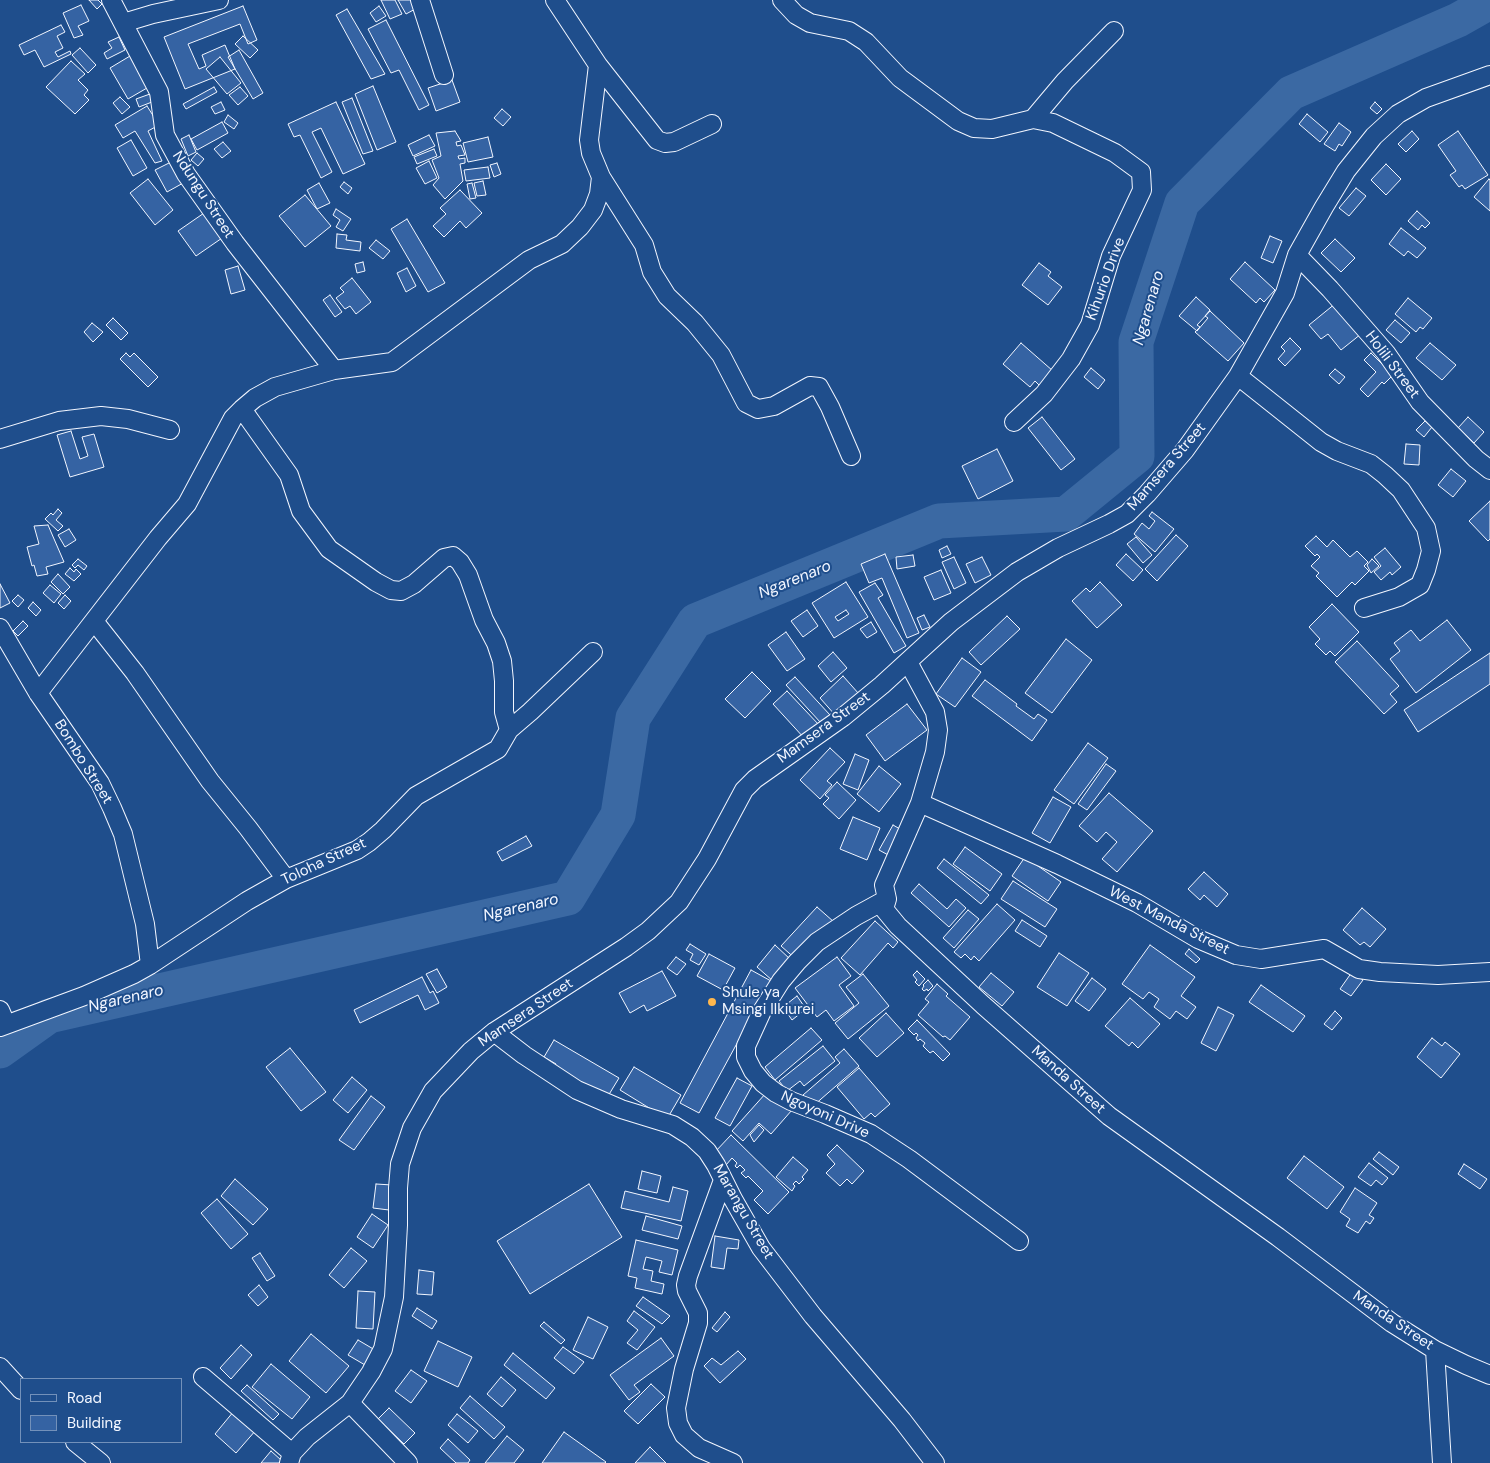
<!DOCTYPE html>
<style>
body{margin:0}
#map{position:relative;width:1490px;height:1463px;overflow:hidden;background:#1f4e8c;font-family:"DM Sans",sans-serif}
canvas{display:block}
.legend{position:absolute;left:20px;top:1378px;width:162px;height:65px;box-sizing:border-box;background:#1f4e8c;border:1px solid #7391ba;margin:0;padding:6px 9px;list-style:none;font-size:15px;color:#f2f6ff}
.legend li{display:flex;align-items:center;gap:10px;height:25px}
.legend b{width:25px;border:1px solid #7391ba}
</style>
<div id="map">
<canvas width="1490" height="1463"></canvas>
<ul class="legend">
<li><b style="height:6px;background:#1f4e8c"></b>Road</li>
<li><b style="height:14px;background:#3563a3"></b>Building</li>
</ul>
</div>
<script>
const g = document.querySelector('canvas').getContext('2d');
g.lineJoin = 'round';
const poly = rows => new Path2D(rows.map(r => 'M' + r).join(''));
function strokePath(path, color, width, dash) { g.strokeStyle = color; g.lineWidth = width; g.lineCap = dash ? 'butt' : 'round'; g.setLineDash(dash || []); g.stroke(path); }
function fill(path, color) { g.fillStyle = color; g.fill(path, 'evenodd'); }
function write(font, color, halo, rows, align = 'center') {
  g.font = font + ' "DM Sans",sans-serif'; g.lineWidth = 4; g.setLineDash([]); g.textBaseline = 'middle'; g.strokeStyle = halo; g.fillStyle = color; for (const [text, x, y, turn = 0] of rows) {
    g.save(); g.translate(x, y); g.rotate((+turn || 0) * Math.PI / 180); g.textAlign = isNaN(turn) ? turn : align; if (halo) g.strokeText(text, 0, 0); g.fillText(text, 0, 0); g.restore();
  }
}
strokePath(poly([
 [0,1051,49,1016,568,898,618,815,633,718,695,621,939,521,1066,514,1137,456,1136,342,1182,203,1291,93,1458,20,1490,2]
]), '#3b69a3', 35);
const building = poly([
 [89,0,98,0,102,4,97,9,89,0],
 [381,0,395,0,402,14,390,19,381,0],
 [398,0,415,0,419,7,406,14,398,0],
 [81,5,89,21,78,26,83,35,74,38,63,13,81,5],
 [243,6,257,40,248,44,240,24,188,44,199,69,206,66,202,55,225,45,235,69,185,89,164,37,243,6],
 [379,6,386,16,376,22,370,13,379,6],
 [347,9,385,74,371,79,336,15,347,9],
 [386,20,429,105,419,110,399,70,391,73,368,29,386,20],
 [61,25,65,32,57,36,63,48,55,52,58,57,70,51,71,54,44,67,35,50,24,55,19,45,61,25],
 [243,36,258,50,250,58,235,44,243,36],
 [119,37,125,50,107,59,104,53,112,48,108,42,119,37],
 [80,48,96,65,88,73,72,55,80,48],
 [239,50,263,93,253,99,228,57,239,50],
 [130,56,147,88,128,99,110,68,130,56],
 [220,57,241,83,227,94,206,69,220,57],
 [71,61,85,74,78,80,88,90,84,95,89,100,75,114,46,87,71,61],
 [452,80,460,102,436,111,428,88,452,80],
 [373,86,396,142,377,150,355,94,373,86],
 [214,87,217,92,186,109,183,104,214,87],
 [240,87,248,96,238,105,229,95,240,87],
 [150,94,152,102,139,107,136,99,150,94],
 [120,97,130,107,122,114,113,103,120,97],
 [352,98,373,151,363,154,342,102,352,98],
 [221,102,225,110,215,114,211,107,221,102],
 [336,102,365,164,343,174,321,128,312,132,332,172,321,178,300,135,294,137,288,124,336,102],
 [1375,102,1382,109,1377,114,1370,108,1375,102],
 [147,106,159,125,148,131,162,161,155,163,135,131,123,138,115,125,147,106],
 [502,109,511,117,503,126,494,118,502,109],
 [1307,114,1328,132,1320,142,1299,124,1307,114],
 [228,115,238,123,234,129,224,122,228,115],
 [222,122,228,133,197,150,191,139,222,122],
 [1339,123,1351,132,1342,146,1339,144,1335,151,1324,144,1339,123],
 [455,131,461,141,456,142,457,146,461,145,465,155,458,156,459,159,465,158,465,163,460,164,463,181,445,199,433,185,439,178,432,160,441,156,436,133,455,131],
 [1412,131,1419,139,1406,152,1398,144,1412,131],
 [1458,131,1488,175,1465,189,1462,185,1459,187,1450,175,1456,171,1438,145,1458,131],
 [189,135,196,152,188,156,181,139,189,135],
 [429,135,435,146,413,156,408,145,429,135],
 [488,137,493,157,468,162,463,143,488,137],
 [131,140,147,168,133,176,117,148,131,140],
 [223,142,231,151,222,158,214,149,223,142],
 [434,149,437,156,417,164,414,157,434,149],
 [197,153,204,159,198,166,191,160,197,153],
 [173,161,185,182,167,192,155,170,173,161],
 [429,161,437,178,425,184,416,168,429,161],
 [497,163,501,174,494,177,490,165,497,163],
 [1386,164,1401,179,1386,195,1371,180,1386,164],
 [488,167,490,178,466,181,464,170,488,167],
 [148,179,173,210,155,225,130,193,148,179],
 [1489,179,1490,180,1490,211,1474,197,1489,179],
 [483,181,486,195,477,196,474,183,483,181],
 [344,182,352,188,348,194,340,187,344,182],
 [319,183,330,203,317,209,307,190,319,183],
 [472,183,476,198,470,199,467,184,472,183],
 [1356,188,1366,196,1349,216,1339,208,1356,188],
 [460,190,482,213,466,228,460,221,444,237,433,226,446,214,440,208,460,190],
 [305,195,331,226,305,247,279,216,305,195],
 [336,209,351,219,343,231,336,227,340,220,333,215,336,209],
 [207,211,225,236,196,256,178,231,207,211],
 [1417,211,1430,223,1425,228,1422,225,1418,230,1408,221,1417,211],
 [407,219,445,283,428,292,391,229,407,219],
 [1401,228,1426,248,1417,258,1408,251,1404,256,1389,244,1401,228],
 [337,234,347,235,346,240,361,242,360,251,336,248,337,234],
 [1270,236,1282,241,1273,263,1261,258,1270,236],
 [1335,239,1355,258,1341,272,1321,253,1335,239],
 [376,240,390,251,383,259,369,248,376,240],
 [363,262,365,271,357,273,355,264,363,262],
 [1245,262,1275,290,1264,302,1260,298,1256,303,1230,279,1245,262],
 [1039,263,1051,272,1048,276,1062,287,1048,305,1022,285,1039,263],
 [238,266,245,290,231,294,225,270,238,266],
 [407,268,416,286,406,292,397,273,407,268],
 [352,278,371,302,356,314,350,306,345,309,336,298,344,292,340,288,352,278],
 [330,295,342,312,335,317,323,300,330,295],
 [1196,297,1210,310,1205,316,1208,318,1197,331,1179,316,1196,297],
 [1408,298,1432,318,1423,329,1420,327,1416,332,1395,314,1408,298],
 [1336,303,1361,334,1341,350,1328,334,1321,339,1309,325,1336,303],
 [1210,311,1244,343,1228,361,1195,332,1200,327,1197,325,1210,311],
 [113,318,128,333,121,340,106,325,113,318],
 [1395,320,1410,333,1401,343,1386,330,1395,320],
 [92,323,103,332,93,342,84,332,92,323],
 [1290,338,1301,349,1285,366,1278,359,1285,351,1281,347,1290,338],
 [1021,343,1053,371,1040,386,1035,381,1030,387,1003,364,1021,343],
 [1430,343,1456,365,1442,380,1416,358,1430,343],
 [126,353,130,357,134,353,158,377,148,387,120,359,126,353],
 [1371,353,1393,375,1384,384,1382,382,1368,397,1360,389,1376,372,1364,360,1371,353],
 [1091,368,1105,380,1098,389,1084,377,1091,368],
 [1335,369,1345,377,1339,384,1329,375,1335,369],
 [1042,417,1075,459,1061,470,1028,428,1042,417],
 [1468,417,1484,432,1474,443,1458,428,1468,417],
 [1425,421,1432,427,1424,437,1416,430,1425,421],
 [71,431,80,459,88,456,82,437,94,434,104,467,70,477,57,435,71,431],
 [1406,444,1420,445,1419,465,1404,464,1406,444],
 [997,449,1013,481,978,499,962,466,997,449],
 [1451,469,1466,481,1453,497,1438,485,1451,469],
 [1490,501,1490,539,1488,541,1469,521,1490,501],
 [58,509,62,513,56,520,63,526,58,531,45,519,51,513,53,515,58,509],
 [1152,512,1174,529,1155,552,1134,534,1142,523,1149,529,1155,521,1149,516,1152,512],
 [48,525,64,562,46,567,48,574,37,576,34,565,32,566,27,547,39,544,34,526,48,525],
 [69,529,76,540,65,547,58,535,69,529],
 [1176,535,1188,546,1157,581,1145,569,1176,535],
 [1316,536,1327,547,1333,540,1350,557,1357,551,1368,562,1364,566,1369,571,1355,585,1352,582,1337,597,1316,576,1319,573,1311,566,1320,557,1317,554,1315,556,1305,546,1316,536],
 [1136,537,1152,555,1143,563,1127,544,1136,537],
 [947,546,951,554,942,558,939,550,947,546],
 [1385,548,1401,567,1392,575,1390,572,1381,580,1374,572,1381,566,1374,557,1385,548],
 [885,554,919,633,907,638,882,578,869,583,861,564,885,554],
 [1126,554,1143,570,1133,581,1116,565,1126,554],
 [913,555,915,566,897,569,896,557,913,555],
 [954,557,966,583,954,589,942,562,954,557],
 [982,557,991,575,975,583,966,564,982,557],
 [78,559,87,566,84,570,78,565,75,568,72,565,78,559],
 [1372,559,1379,566,1371,573,1367,565,1372,559],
 [70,568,74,572,76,569,81,574,74,581,65,574,70,568],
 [941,570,951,593,934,600,924,577,941,570],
 [58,574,70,587,63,594,51,582,58,574],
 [846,582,868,617,834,638,812,603,846,582],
 [846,610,849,614,838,621,835,617,846,610],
 [1100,582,1122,605,1097,628,1072,601,1086,588,1090,592,1100,582],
 [875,583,883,595,878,598,906,646,894,653,859,592,875,583],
 [0,584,10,603,0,608,0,584],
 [50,585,61,594,54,603,43,593,50,585],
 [18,595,24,600,18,607,12,601,18,595],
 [65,595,71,601,64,609,58,603,65,595],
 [33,602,41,610,36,616,28,608,33,602],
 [1332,604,1359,632,1335,656,1330,651,1326,655,1315,644,1320,639,1309,627,1332,604],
 [807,610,818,626,803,637,791,621,807,610],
 [924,615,930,627,922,630,917,618,924,615],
 [1007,616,1020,629,981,665,969,652,1007,616],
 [1447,620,1471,650,1416,693,1390,659,1400,651,1394,643,1411,630,1420,641,1447,620],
 [23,621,28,626,18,636,13,631,23,621],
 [871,622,877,632,867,638,860,629,871,622],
 [786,632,805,659,787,671,768,645,786,632],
 [1066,639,1092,660,1052,713,1025,693,1066,639],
 [1357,641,1399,686,1390,694,1397,702,1384,714,1335,662,1357,641],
 [833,652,847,668,831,682,818,666,833,652],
 [1490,653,1490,684,1418,732,1404,710,1490,653],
 [962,658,981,672,955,707,936,694,962,658],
 [752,672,771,691,745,718,725,699,752,672],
 [843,676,859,694,836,716,820,698,843,676],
 [795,677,830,715,821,723,786,685,795,677],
 [985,680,1017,704,1016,706,1034,719,1038,714,1047,720,1032,741,972,696,985,680],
 [787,691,820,726,805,739,773,704,787,691],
 [907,704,927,730,885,761,866,735,907,704],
 [1088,743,1108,758,1074,804,1054,790,1088,743],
 [830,748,845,762,827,781,832,785,820,799,800,780,830,748],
 [855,754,869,760,858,790,843,784,855,754],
 [1106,764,1116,771,1087,810,1078,804,1106,764],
 [879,766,901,784,879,812,857,794,879,766],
 [837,782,856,800,839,819,823,804,829,798,825,795,837,782],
 [1109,793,1153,831,1117,872,1102,859,1117,842,1106,832,1097,842,1079,826,1109,793],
 [1053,797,1071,807,1050,843,1032,833,1053,797],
 [853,817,880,828,867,860,840,849,853,817],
 [893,825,907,833,890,856,879,850,893,825],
 [526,836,532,846,502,861,497,852,526,836],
 [965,847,1002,874,990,891,953,864,965,847],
 [1025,857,1061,882,1048,901,1012,876,1025,857],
 [944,859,989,895,981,904,937,868,944,859],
 [1204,872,1228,894,1217,907,1204,895,1200,900,1188,889,1204,872],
 [1013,881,1057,909,1045,927,1001,899,1013,881],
 [919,884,947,909,956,899,966,908,949,927,911,893,919,884],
 [997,904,1015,920,979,961,974,956,971,960,965,954,961,958,954,952,997,904],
 [817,907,834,922,798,961,781,946,817,907],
 [1362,908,1386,929,1370,947,1364,942,1360,945,1343,930,1362,908],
 [968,910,979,919,954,948,943,938,968,910],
 [1022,920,1047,936,1040,947,1015,931,1022,920],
 [875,921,898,942,893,948,888,943,860,975,841,958,875,921],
 [690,944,706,954,699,965,690,960,693,954,686,950,690,944],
 [775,945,791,960,773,981,757,967,775,945],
 [1150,945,1195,977,1181,996,1196,1007,1187,1019,1176,1011,1170,1019,1154,1007,1159,999,1149,992,1143,999,1122,984,1150,945],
 [1189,949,1200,959,1196,963,1185,954,1189,949],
 [1059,953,1089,973,1067,1006,1037,987,1059,953],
 [709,954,735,968,723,990,697,976,709,954],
 [676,957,686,964,677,975,667,968,676,957],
 [837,957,851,976,839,985,854,1006,834,1021,826,1010,817,1017,795,988,837,957],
 [437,969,447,987,437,993,426,974,437,969],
 [751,970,771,981,699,1113,680,1103,751,970],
 [662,971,676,996,647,1011,644,1005,630,1013,619,993,662,971],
 [917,971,925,979,919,986,915,982,917,980,913,975,917,971],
 [1352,972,1363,980,1351,996,1340,989,1352,972],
 [991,973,1014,992,1002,1006,979,987,991,973],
 [863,974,889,1006,848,1039,835,1023,859,1003,846,987,863,974],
 [422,977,430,993,433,991,439,1003,425,1010,418,995,360,1023,354,1010,422,977],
 [1092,978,1106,989,1089,1011,1075,1001,1092,978],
 [928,980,933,986,928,991,927,989,924,991,922,989,924,986,923,985,928,980],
 [937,984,948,994,946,996,970,1017,950,1040,945,1036,943,1037,918,1015,929,1002,925,999,937,984],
 [1261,985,1305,1016,1293,1032,1249,1002,1261,985],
 [797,996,806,1009,792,1020,783,1007,797,996],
 [1130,998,1160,1024,1138,1048,1132,1042,1129,1046,1105,1026,1130,998],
 [1218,1007,1234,1015,1216,1051,1201,1043,1218,1007],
 [1335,1011,1342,1018,1332,1030,1324,1024,1335,1011],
 [886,1013,904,1033,877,1057,859,1038,886,1013],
 [917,1020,950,1054,943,1061,933,1051,930,1053,923,1046,925,1043,920,1039,918,1041,916,1038,918,1035,916,1033,914,1035,908,1029,917,1020],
 [811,1028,822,1040,775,1080,765,1067,811,1028],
 [1432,1038,1442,1046,1445,1042,1460,1054,1441,1078,1417,1057,1432,1038],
 [554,1040,619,1078,605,1101,553,1070,556,1064,544,1057,554,1040],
 [823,1046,835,1061,804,1086,800,1081,787,1091,779,1081,823,1046],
 [290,1048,326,1092,301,1111,266,1067,290,1048],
 [844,1049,859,1066,813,1106,803,1095,840,1063,835,1057,844,1049],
 [634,1067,681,1095,667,1119,620,1090,634,1067],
 [859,1068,890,1104,875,1117,871,1113,864,1119,837,1087,859,1068],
 [352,1077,367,1090,348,1113,333,1100,352,1077],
 [737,1078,752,1086,730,1126,715,1118,737,1078],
 [766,1093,792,1110,771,1134,759,1123,743,1141,732,1131,766,1093],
 [371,1096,385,1107,354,1150,339,1140,371,1096],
 [759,1125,764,1130,754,1142,750,1135,759,1125],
 [731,1135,789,1192,768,1214,754,1200,763,1191,748,1176,746,1178,741,1173,745,1170,740,1165,737,1168,735,1166,737,1163,732,1158,726,1165,714,1153,731,1135],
 [837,1145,864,1171,852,1184,847,1179,840,1186,826,1173,835,1164,827,1155,837,1145],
 [1379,1152,1399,1167,1393,1175,1373,1159,1379,1152],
 [1304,1156,1344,1187,1327,1209,1287,1178,1304,1156],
 [793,1157,808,1170,802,1177,804,1179,799,1184,796,1181,793,1184,795,1186,792,1191,776,1177,793,1157],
 [1369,1163,1388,1178,1382,1185,1376,1180,1371,1186,1358,1177,1369,1163],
 [1464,1164,1487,1179,1480,1189,1458,1174,1464,1164],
 [642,1171,661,1176,657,1193,638,1189,642,1171],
 [235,1179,268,1209,253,1225,221,1196,235,1179],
 [376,1184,392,1185,389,1210,373,1208,376,1184],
 [589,1184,622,1237,530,1294,497,1241,589,1184],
 [673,1187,688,1191,681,1221,621,1208,625,1191,669,1202,673,1187],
 [1355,1188,1377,1203,1369,1215,1374,1218,1370,1224,1366,1221,1358,1233,1346,1226,1350,1219,1340,1212,1355,1188],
 [217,1199,248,1234,231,1249,201,1213,217,1199],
 [372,1214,388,1225,373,1248,357,1237,372,1214],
 [646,1216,682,1226,678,1239,642,1230,646,1216],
 [715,1236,739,1240,738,1249,727,1248,724,1269,711,1267,715,1236],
 [636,1240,678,1250,672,1275,659,1272,662,1261,646,1257,643,1269,653,1271,651,1281,664,1284,662,1294,635,1288,637,1278,628,1276,636,1240],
 [351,1248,367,1261,344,1288,329,1275,351,1248],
 [260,1253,275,1276,267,1281,252,1258,260,1253],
 [419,1270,434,1272,432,1295,417,1294,419,1270],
 [259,1285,268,1297,258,1306,248,1295,259,1285],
 [358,1291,375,1292,373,1329,356,1328,358,1291],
 [643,1297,670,1316,662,1324,636,1306,643,1297],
 [417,1308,437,1321,432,1329,412,1316,417,1308],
 [634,1311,655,1327,637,1350,627,1343,638,1330,627,1321,634,1311],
 [725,1312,730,1317,717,1332,712,1328,725,1312],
 [588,1317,608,1327,593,1359,573,1350,588,1317],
 [544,1322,565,1340,561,1344,540,1326,544,1322],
 [311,1334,349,1366,326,1393,289,1361,311,1334],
 [661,1338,674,1356,634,1385,640,1392,629,1400,610,1375,661,1338],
 [358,1340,375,1350,365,1365,348,1355,358,1340],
 [438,1341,472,1357,458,1387,424,1371,438,1341],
 [241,1345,252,1355,231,1379,220,1368,241,1345],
 [563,1347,584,1362,574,1374,554,1358,563,1347],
 [738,1351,746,1359,720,1383,704,1366,712,1358,721,1365,738,1351],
 [513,1353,555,1388,546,1399,504,1365,513,1353],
 [271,1364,310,1397,292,1419,252,1387,271,1364],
 [411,1370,427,1381,411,1403,395,1391,411,1370],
 [501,1377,516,1390,502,1407,487,1394,501,1377],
 [651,1384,665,1397,638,1424,624,1411,651,1384],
 [247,1385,279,1414,273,1420,241,1391,247,1385],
 [470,1396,505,1427,494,1439,460,1408,470,1396],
 [389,1408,415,1433,404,1444,378,1419,389,1408],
 [234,1411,256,1430,236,1453,215,1434,234,1411],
 [457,1414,478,1431,468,1443,448,1425,457,1414],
 [564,1432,606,1462,605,1463,542,1463,564,1432],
 [507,1436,524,1450,514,1463,485,1463,507,1436],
 [448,1439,470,1460,468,1463,456,1463,440,1448,448,1439],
 [650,1447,666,1463,635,1463,650,1447],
 [271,1451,281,1460,279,1463,261,1463,271,1451]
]);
fill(building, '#3563a3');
strokePath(building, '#f2f6ff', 1);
const minor = poly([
 [111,0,159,92,165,135,186,174,235,243,334,370],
 [420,0,444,75],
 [782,0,796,15,810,23,849,31,866,42,900,78,958,121,974,128,992,129,1033,119,1053,123,1115,153,1141,172,1142,190,1111,256,1090,325,1071,359,1044,394,1014,422],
 [123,23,153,14,219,0],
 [598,65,657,140,665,143,674,142,712,124],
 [1033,119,1065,81,1114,31],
 [601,177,644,245,652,272,667,296,695,323,721,355,746,403,758,409,774,406,810,386,819,387,830,407,851,456],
 [1297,255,1330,289,1386,353,1420,402,1476,459,1490,470],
 [1238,376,1321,442,1337,451,1371,464,1385,475,1401,490,1426,528,1431,551,1426,570,1420,585,1399,597,1364,608],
 [0,439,59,421,101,416,128,419,170,430],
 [94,621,135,673,210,781,248,828,286,879],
 [0,628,38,693,100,783,112,808,123,834,145,924,150,965],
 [908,662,935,712,938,730,935,752,920,803,884,885,887,899,884,909,898,926,983,1005,1109,1116,1278,1237,1392,1323,1435,1350,1466,1365,1490,1375],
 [38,693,158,538,187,504,233,418,242,409,255,398,275,387,334,370,392,362,529,260,562,244,580,227,593,210,599,194,601,177,591,153,589,140,598,65,555,0],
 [509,730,530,712,593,652],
 [920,803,1057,864,1137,903,1198,939,1236,955,1261,959,1324,949,1359,969,1380,972,1438,975,1490,972],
 [887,899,856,916,817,942,797,962,781,981,762,1011,746,1046,746,1057,753,1071,763,1083,776,1093,791,1101,825,1114,871,1134,909,1159,1019,1241],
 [0,1010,6,1024],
 [0,1027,84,996,134,974,150,965,247,901,286,879,357,850,369,842,383,830,416,796,498,749,509,730,504,712,504,681,502,661,496,643,484,620,468,575,460,562,453,556,444,558,414,584,401,591,391,590,376,582,329,549,301,511,289,475,242,409],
 [494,1032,524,1055,577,1090,621,1109,673,1125,692,1137,707,1151,716,1165,733,1199,761,1248,813,1316,902,1420,935,1463],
 [723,1180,688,1276,686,1285,687,1291,698,1313,698,1323,684,1369,676,1408,678,1423,684,1435,699,1448,733,1463],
 [1435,1350,1442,1463],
 [0,1367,21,1390],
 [203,1377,292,1453],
 [350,1403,408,1463],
 [75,1442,101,1463],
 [289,1463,292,1453,307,1437,350,1403,371,1372,383,1349,394,1297,398,1225,398,1188,400,1164,412,1128,433,1091,471,1051,494,1032,626,947,648,931,679,902,707,859,744,790,755,779,843,717,882,685,951,622,1017,572,1058,548,1109,524,1127,514,1147,494,1185,450,1238,376,1285,293,1297,255,1324,207,1346,171,1374,136,1398,114,1426,98,1490,75]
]);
strokePath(minor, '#f2f6ff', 20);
strokePath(minor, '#1f4e8c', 18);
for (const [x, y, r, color] of [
 [712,1002,5,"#ffb74d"]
]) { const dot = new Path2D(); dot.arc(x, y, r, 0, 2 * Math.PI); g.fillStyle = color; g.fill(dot); strokePath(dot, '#1f4e8c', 2); }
write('15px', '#f2f6ff', '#1f4e8c', [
 ["Ndungu Street",203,195,57],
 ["Kihurio Drive",1106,279,-70],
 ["Holili Street",1392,365,53],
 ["Mamsera Street",1167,467,-49],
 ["Mamsera Street",824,728,-36],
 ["Bombo Street",83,762,58],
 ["Toloha Street",324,862,-25],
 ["West Manda Street",1169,921,27],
 ["Mamsera Street",526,1013,-34],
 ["Manda Street",1068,1080,42],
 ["Ngoyoni Drive",825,1115,24],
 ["Marangu Street",743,1212,60],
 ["Manda Street",1393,1321,34]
]);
write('15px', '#f2f6ff', '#1f4e8c', [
 ["Shule ya",722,993],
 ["Msingi Ilkiurei",722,1010]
], 'left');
write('italic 16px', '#f2f6ff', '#1f4e8c', [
 ["Ngarenaro",1149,308,-74],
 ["Ngarenaro",795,580,-22],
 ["Ngarenaro",521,908,-13],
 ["Ngarenaro",126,999,-13]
]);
</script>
